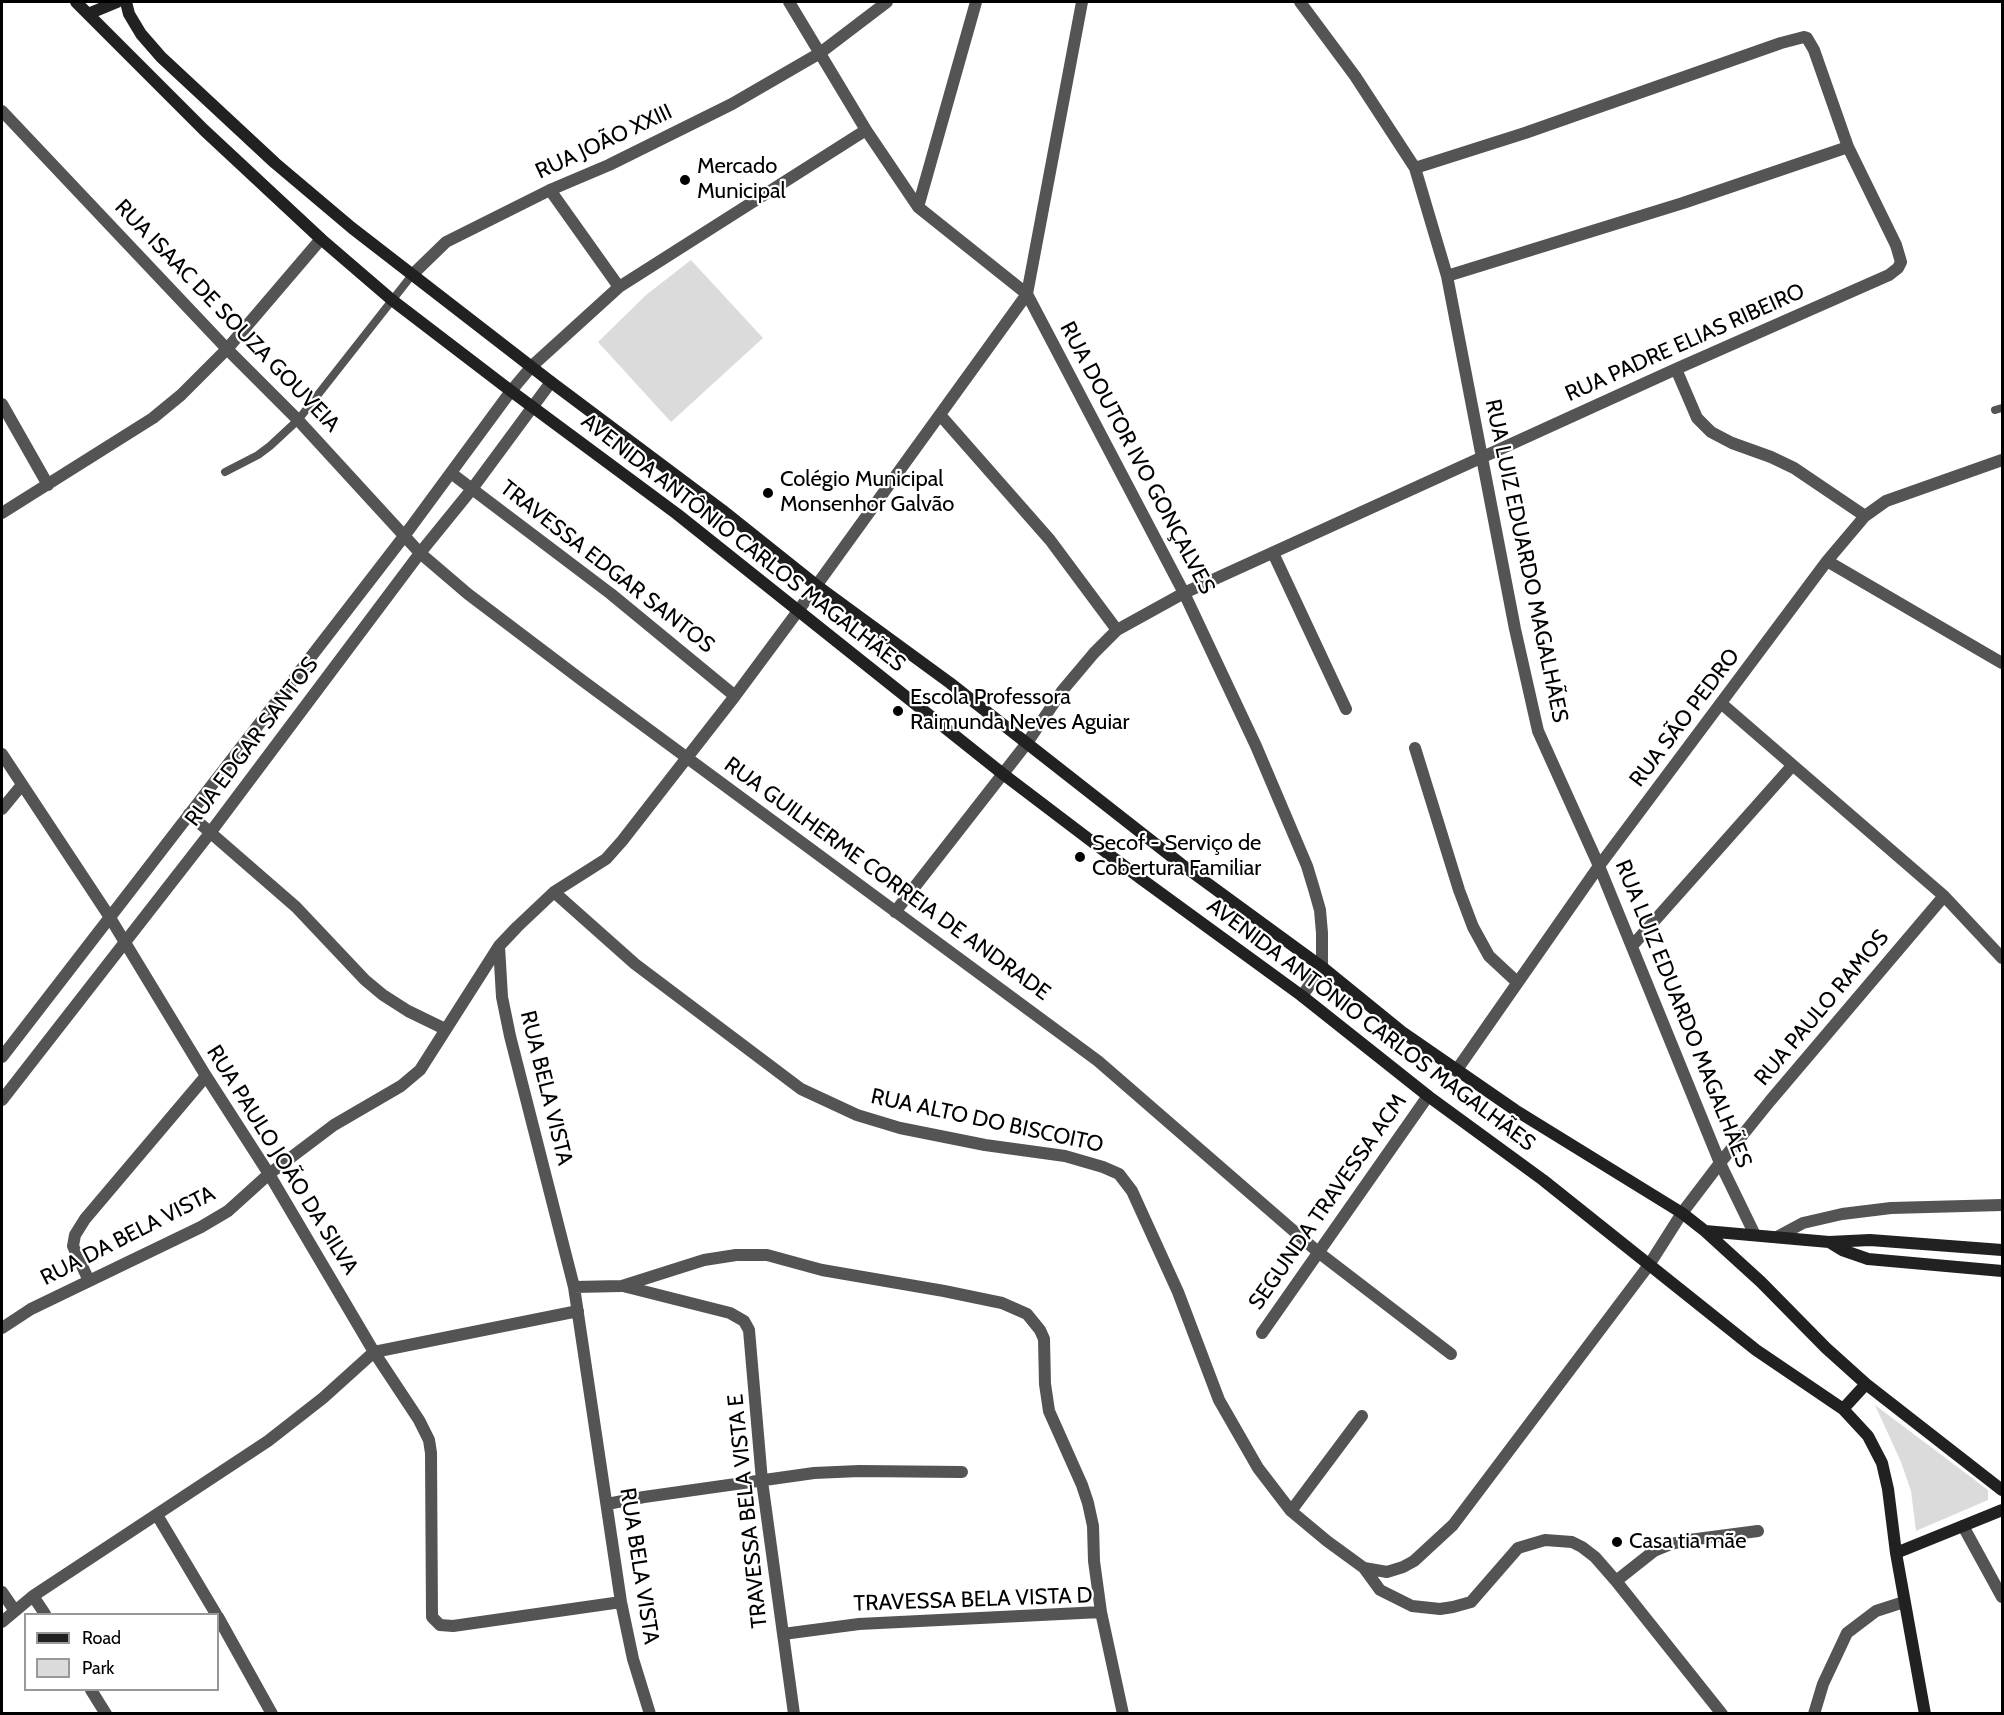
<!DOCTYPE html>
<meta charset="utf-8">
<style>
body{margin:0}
#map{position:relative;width:2004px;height:1715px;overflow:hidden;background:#fff;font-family:Cabin,sans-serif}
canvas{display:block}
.frame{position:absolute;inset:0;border:3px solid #000;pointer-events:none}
.legend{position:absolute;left:24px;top:1613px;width:195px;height:78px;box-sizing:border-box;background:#fff;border:2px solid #999;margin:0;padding:8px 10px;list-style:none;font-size:18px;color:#000}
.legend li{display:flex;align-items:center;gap:12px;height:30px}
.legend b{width:30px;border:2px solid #999}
</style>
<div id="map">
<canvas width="2004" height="1715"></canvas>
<div class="frame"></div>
<ul class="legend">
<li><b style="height:8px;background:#212121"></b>Road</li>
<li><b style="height:16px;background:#dbdbdb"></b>Park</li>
</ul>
</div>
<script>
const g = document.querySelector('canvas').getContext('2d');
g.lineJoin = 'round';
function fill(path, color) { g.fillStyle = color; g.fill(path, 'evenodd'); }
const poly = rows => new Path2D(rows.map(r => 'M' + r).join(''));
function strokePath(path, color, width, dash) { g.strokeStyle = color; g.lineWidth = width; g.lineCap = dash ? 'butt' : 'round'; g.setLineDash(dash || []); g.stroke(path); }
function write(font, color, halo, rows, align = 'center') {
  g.font = font + ' Cabin,sans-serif'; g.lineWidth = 4.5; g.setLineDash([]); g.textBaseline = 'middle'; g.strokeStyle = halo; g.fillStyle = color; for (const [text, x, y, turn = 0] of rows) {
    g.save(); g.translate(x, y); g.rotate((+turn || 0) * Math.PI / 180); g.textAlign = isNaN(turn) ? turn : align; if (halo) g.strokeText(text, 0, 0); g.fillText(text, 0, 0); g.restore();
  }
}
fill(poly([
 [691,260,763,338,671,422,598,342,646,295],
 [1875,1405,1988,1490,1988,1500,1916,1531,1911,1491,1901,1462]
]), '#dbdbdb');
strokePath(poly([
 [1995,410,2002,408],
 [225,472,258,455,270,446,298,420,412,275]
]), '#545454', 8);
strokePath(poly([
 [789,2,866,130,918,207,1027,294,1184,593,1256,746,1307,866,1314,889,1320,910,1322,933,1322,967,1302,996],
 [1300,2,1355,76,1415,168,1447,276,1515,629,1538,731,1599,866,1720,1163,1755,1235],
 [2,111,227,349,298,420,420,553,468,594,583,681,1098,1061,1318,1252,1451,1354],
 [550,190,619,287],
 [918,207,976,2],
 [412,275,446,242,550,190,609,165,732,104,820,53,887,2],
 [1447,276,1683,203,1848,147],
 [1676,369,1697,418,1711,432,1732,443,1771,457,1794,468,1865,516],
 [2,404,48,485],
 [941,416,1050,540,1117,630],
 [451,473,611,594,735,696],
 [2,513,153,418,181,395,227,349,321,239],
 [1273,553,1346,709],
 [1827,561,2002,663],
 [1722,704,1944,896,2002,958],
 [1415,748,1459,890,1473,927,1489,956,1517,982],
 [2,754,109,916,206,1076,269,1174,374,1352,419,1420,429,1440,431,1453,432,1617,440,1625,453,1626,621,1602],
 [2,809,21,786],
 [189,814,296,907,365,980,383,995,408,1011,445,1029],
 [554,892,635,964,801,1089,857,1115,900,1128,985,1145,1065,1156,1103,1167,1119,1174,1132,1191,1178,1292,1219,1400,1258,1468,1291,1511,1327,1541,1364,1568,1380,1590,1412,1606,1440,1609,1453,1607,1471,1602,1518,1548,1545,1540,1572,1542,1582,1547,1595,1557,1616,1581,1722,1714],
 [895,912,1027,743,1062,691,1094,653,1117,630,1184,593,1676,369,1889,275,1898,268,1901,262,1896,245,1848,147,1814,50,1807,38,1804,37,1781,43,1525,133,1415,168],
 [499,946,502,997,510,1036,574,1287,621,1602,633,1659,650,1714],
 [1632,946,1792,766],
 [2,1057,405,535,511,391,532,366,619,287,866,130],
 [1456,1071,1599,866,1827,561,1865,516,1886,501,2002,460],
 [2,1100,210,833,420,553,472,489,551,382],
 [1777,1237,1803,1223,1842,1214,1891,1208,2002,1205],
 [89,1281,73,1246,75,1235,85,1219,206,1076],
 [623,1286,730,1313,744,1321,749,1330,762,1481,794,1714],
 [574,1287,622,1286,704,1260,736,1255,767,1255,822,1270,944,1291,1002,1303,1027,1314,1040,1330,1044,1339,1045,1384,1049,1411,1082,1485,1088,1503,1093,1526,1094,1561,1101,1612,1123,1714],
 [2,1328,31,1309,201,1227,228,1211,269,1174,334,1125,401,1086,420,1070,499,946,517,927,554,892,606,859,622,841,735,696,798,611,1027,294,1082,2],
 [1262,1333,1428,1096],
 [607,1504,644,1497,814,1473,859,1471,962,1472],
 [1291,1511,1362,1416],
 [157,1515,216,1614],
 [1963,1526,2002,1597],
 [1364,1568,1387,1572,1403,1567,1414,1561,1453,1525,1649,1265,1682,1213,1720,1163,1770,1101,1944,896],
 [1616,1581,1654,1551,1671,1544,1689,1540,1758,1531],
 [2,1592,15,1611],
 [33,1596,45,1614],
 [218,1617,272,1714],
 [2,1622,33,1596,268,1441,323,1398,374,1352,578,1311],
 [783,1634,859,1624,1101,1612],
 [91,1690,106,1714],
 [1814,1714,1823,1684,1847,1633,1876,1611,1904,1602]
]), '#545454', 12);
strokePath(poly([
 [76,2,204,130,321,239,392,300,511,391,677,514,1003,774,1140,878,1302,996,1428,1096,1543,1180,1756,1350,1843,1409,1868,1436,1882,1463,1888,1489,1896,1553,1925,1714],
 [126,2,129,14,141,34,161,57,275,163,352,228,551,382,722,510,816,585,950,683,1181,864,1322,967,1402,1032,1515,1110,1682,1213,1705,1231,1761,1282,1826,1348,1866,1384,2002,1490],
 [88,14,117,2],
 [1705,1231,1829,1242,1870,1240,2002,1250],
 [1829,1242,1842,1250,1868,1259,2002,1271],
 [1843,1409,1866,1384],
 [1896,1553,2002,1510]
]), '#212121', 12);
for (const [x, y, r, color] of [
 [685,180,6,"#000"],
 [768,493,6,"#000"],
 [898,711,6,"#000"],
 [1080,857,6,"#000"],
 [1617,1542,6,"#000"]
]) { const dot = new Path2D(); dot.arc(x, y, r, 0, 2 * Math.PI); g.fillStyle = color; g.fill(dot); strokePath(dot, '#fff', 2); }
write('22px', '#000', '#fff', [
 ["RUA JOÃO XXIII",604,142,-25],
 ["RUA ISAAC DE SOUZA GOUVEIA",227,316,46],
 ["RUA PADRE ELIAS RIBEIRO",1685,343,-24],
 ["RUA DOUTOR IVO GONÇALVES",1137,458,62],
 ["AVENIDA ANTÔNIO CARLOS MAGALHÃES",743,543,38],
 ["RUA LUIZ EDUARDO MAGALHÃES",1526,561,78],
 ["TRAVESSA EDGAR SANTOS",607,567,38],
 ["RUA SÃO PEDRO",1685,718,-53],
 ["RUA EDGAR SANTOS",252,742,-53],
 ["RUA GUILHERME CORREIA DE ANDRADE",887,879,36],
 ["RUA PAULO RAMOS",1822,1008,-50],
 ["RUA LUIZ EDUARDO MAGALHÃES",1683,1014,68],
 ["AVENIDA ANTÔNIO CARLOS MAGALHÃES",1371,1025,37],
 ["RUA BELA VISTA",546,1088,76],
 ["RUA ALTO DO BISCOITO",987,1121,12],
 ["RUA PAULO JOÃO DA SILVA",282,1160,58],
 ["SEGUNDA TRAVESSA ACM",1328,1202,-55],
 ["RUA DA BELA VISTA",128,1236,-27],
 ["TRAVESSA BELA VISTA E",748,1511,-96],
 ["RUA BELA VISTA",639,1566,81],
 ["TRAVESSA BELA VISTA D",973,1600,-2]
]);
write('22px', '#000', '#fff', [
 ["Mercado",697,167],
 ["Municipal",697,192],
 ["Colégio Municipal",780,480],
 ["Monsenhor Galvão",780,505],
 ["Escola Professora",910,698],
 ["Raimunda Neves Aguiar",910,723],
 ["Secof - Serviço de",1092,844],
 ["Cobertura Familiar",1092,869],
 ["Casa tia mãe",1629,1542]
], 'left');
</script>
